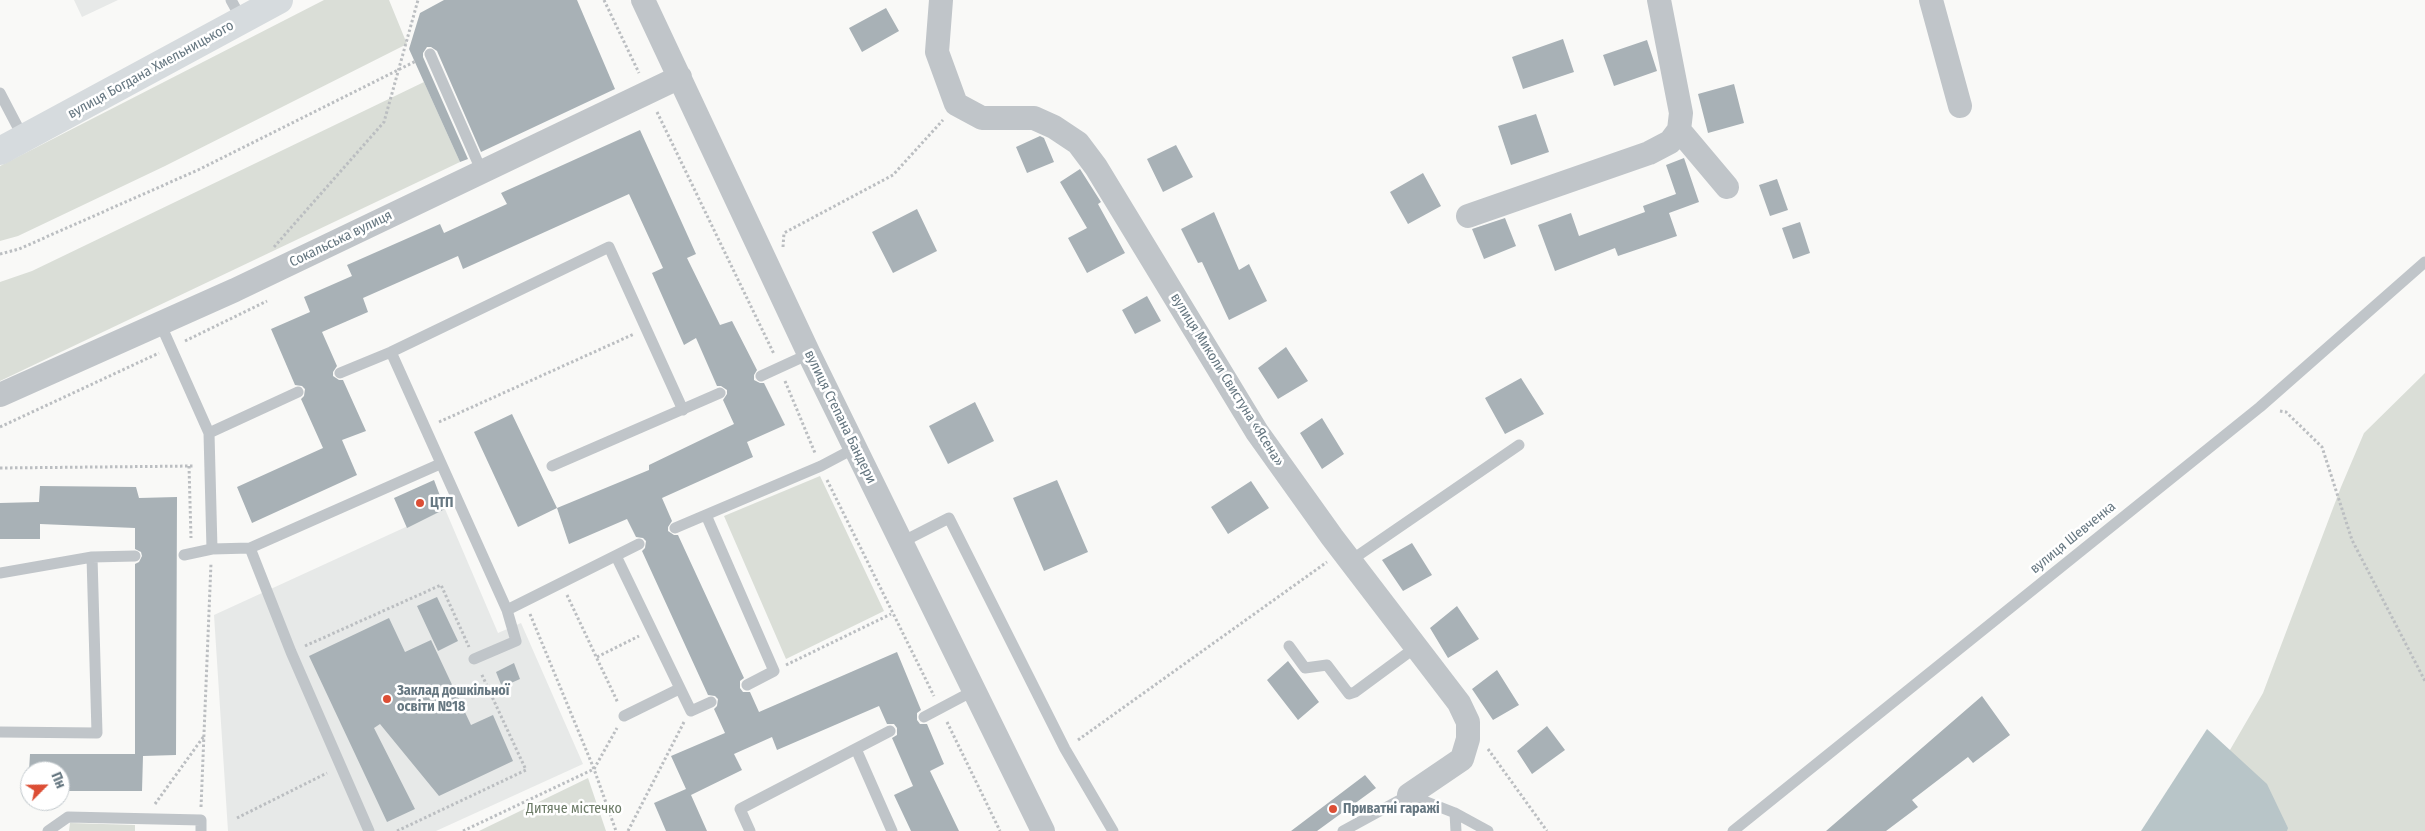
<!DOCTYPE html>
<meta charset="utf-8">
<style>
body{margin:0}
#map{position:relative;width:2425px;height:831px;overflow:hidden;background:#f9f9f7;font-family:"Fira Sans Condensed",sans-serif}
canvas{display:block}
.north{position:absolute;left:20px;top:761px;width:50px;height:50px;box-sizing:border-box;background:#fff;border:1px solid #c2c9cd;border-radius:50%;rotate:67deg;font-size:14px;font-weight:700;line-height:20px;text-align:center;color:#667781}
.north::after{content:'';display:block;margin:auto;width:18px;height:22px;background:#dc4e35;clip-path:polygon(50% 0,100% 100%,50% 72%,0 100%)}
</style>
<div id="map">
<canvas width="2425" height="831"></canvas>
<div class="north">Пн</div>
</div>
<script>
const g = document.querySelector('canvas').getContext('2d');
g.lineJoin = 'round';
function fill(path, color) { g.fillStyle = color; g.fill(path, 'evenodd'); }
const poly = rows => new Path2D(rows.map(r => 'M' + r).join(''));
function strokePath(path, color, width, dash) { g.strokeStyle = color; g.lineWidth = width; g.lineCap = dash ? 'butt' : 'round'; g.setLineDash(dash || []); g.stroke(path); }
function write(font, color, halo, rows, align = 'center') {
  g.font = font + ' "Fira Sans Condensed",sans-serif'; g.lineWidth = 5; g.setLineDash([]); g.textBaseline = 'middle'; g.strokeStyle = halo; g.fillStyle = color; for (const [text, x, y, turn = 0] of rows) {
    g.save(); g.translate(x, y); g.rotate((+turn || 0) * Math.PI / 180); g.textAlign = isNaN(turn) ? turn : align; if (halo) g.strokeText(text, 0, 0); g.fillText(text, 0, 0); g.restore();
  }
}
fill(poly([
 [74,0,118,0,82,17],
 [445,509,498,633,521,623,583,764,436,831,228,831,214,615]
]), '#e7e9e8');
fill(poly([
 [324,0,389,0,407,44,165,166,18,236,0,241,0,166],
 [424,82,460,162,0,381,0,282,32,271],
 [2425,373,2425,831,2183,831,2263,693,2341,487,2364,433],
 [820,476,884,611,786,659,724,516],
 [588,778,606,831,479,831],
 [70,823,135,825,135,831,69,831]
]), '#daded7');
fill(poly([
 [2207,729,2267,784,2288,828,2287,831,2141,831]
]), '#b8c5c8');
fill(poly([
 [444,0,577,0,615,89,481,152,437,51,431,47,427,47,423,53,423,57,468,159,460,162,409,49,420,13],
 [886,8,899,31,862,52,849,28],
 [1563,39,1574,72,1523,89,1512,57],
 [1647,40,1657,71,1614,86,1603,55],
 [1734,84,1744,123,1708,133,1698,94],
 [1536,114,1549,152,1511,165,1498,126],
 [640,130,696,254,687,258,720,325,732,321,757,370,754,375,754,380,760,383,764,383,785,425,747,442,753,457,662,498,672,521,668,527,668,531,674,535,678,535,744,678,740,681,740,688,743,692,750,692,759,712,897,652,921,710,917,713,917,720,920,724,927,724,944,764,930,771,959,831,911,831,894,795,913,786,892,738,897,735,897,728,894,724,887,724,879,706,777,750,772,737,734,754,742,770,691,795,707,831,666,831,654,803,686,789,671,756,725,733,714,709,717,706,718,699,715,696,708,695,642,551,645,548,646,541,643,538,636,537,627,519,569,544,557,508,649,470,649,465,734,424,723,400,727,394,727,390,721,386,717,386,696,338,684,345,652,273,663,268,629,194,463,269,458,256,363,298,368,312,322,332,337,366,333,372,333,376,339,380,343,380,366,431,342,440,357,475,252,523,237,487,323,448,301,399,304,396,305,389,302,386,295,385,271,329,310,312,304,297,352,276,347,265,440,224,444,233,507,204,501,193],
 [1040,136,1044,138,1054,162,1027,173,1016,147],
 [1176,145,1193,177,1163,192,1147,159],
 [1684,158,1699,202,1669,213,1677,236,1618,256,1615,248,1555,271,1538,225,1571,213,1579,236,1645,212,1643,206,1676,194,1666,165],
 [1080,169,1101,202,1098,204,1125,253,1087,273,1068,238,1087,228,1060,182],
 [1423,173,1441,206,1408,224,1390,192],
 [1777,179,1788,210,1770,216,1759,185],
 [917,209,937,251,893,273,872,232],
 [1214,212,1239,270,1249,264,1267,301,1229,320,1202,262,1198,263,1181,229],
 [1505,218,1516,246,1484,259,1472,229],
 [1800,222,1810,253,1793,259,1782,228],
 [1147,296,1161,321,1135,334,1122,310],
 [1286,347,1308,381,1278,399,1258,368],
 [1521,378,1544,414,1505,434,1485,398],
 [975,402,994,441,948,464,929,426],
 [512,414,557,508,518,527,474,432],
 [1322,418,1344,454,1322,469,1300,433],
 [434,480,445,509,407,528,394,498],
 [1057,480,1088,552,1044,571,1013,498],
 [1251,481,1269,508,1228,534,1211,507],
 [40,486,136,487,139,498,177,497,176,755,143,756,142,791,60,791,60,771,29,771,30,754,135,754,135,564,139,562,142,556,141,552,135,549,135,528,40,524,40,539,0,539,0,503,39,502],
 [1412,543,1432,575,1403,591,1382,560],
 [437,597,458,641,438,651,417,606],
 [1457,606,1479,639,1448,658,1430,628],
 [389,618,405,652,431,640,471,725,493,715,513,761,439,796,380,724,374,728,415,809,387,822,309,656],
 [1288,661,1319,702,1298,720,1267,680],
 [514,663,520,679,502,687,496,672],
 [1497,670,1519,705,1493,720,1472,689],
 [1982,696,2010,735,1973,763,1968,757,1912,800,1918,807,1886,831,1826,831],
 [1547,726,1565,750,1532,774,1517,751],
 [1365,775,1376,788,1317,831,1291,831]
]), '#a8b1b6');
strokePath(poly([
 [604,0,639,73],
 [657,112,774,354],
 [274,247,384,122,418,0],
 [783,247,784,233,893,175,943,120],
 [0,254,19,249,198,170,416,61],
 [185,341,267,301],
 [785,381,815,453],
 [2280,411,2286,412,2322,447,2352,540,2425,681],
 [439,422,634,334],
 [0,427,159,353],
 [189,466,191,538],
 [0,468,194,466],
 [827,480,934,696],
 [567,595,618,703],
 [530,614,594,769,616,831],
 [305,646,441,585,469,647],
 [597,657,639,636],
 [786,665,891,614],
 [947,722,1000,831],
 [1078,740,1327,562],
 [1488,749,1547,831],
 [155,804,204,736],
 [201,807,211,563],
 [237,818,327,773],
 [397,831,526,770,481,673],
 [463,831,594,769,617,728],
 [628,831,684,722]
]), '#bbbec1', 3, [2.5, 2.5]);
strokePath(poly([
 [231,0,242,20],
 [430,54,482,172],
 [0,93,24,139],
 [160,323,209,433,212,549,184,555],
 [391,352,507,610,639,544],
 [340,373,391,352,609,247,683,410],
 [761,376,809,354],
 [209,433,298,392],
 [552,466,720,393],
 [706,515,774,671,747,685],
 [675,528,821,466,855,448],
 [902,542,949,518,1065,749,1113,831],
 [250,548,291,652,369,831],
 [212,549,250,548,440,464],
 [616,556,691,711,711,702],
 [1350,561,1519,445],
 [0,573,92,557,135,556],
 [1289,646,1305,668,1327,665,1349,694,1355,692,1416,647],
 [474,659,516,641,507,610],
 [624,716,679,689],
 [924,717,975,690],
 [0,732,97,733,92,557],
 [856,749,892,831],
 [1455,813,1456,831],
 [48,831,68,817,201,820,201,831],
 [750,831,740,809,890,731],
 [1343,831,1409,795,1455,813,1488,831],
 [1733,831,2260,407,2425,262]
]), '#c0c5c9', 11);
strokePath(poly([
 [643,0,809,354,1043,831],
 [941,0,937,52,956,104,982,118,1034,118,1054,127,1078,143,1096,167,1257,432,1332,537,1459,703,1468,722,1468,739,1462,759,1409,795],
 [1931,0,1960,106],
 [1679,130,1727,187],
 [1468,216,1649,153,1670,142,1679,130,1681,113,1659,0],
 [0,395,235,290,680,77]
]), '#c0c5c9', 24);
strokePath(poly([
 [0,151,279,0]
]), '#d6dbde', 28);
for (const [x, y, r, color] of [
 [420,503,5,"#dc4e35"],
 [387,699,5,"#dc4e35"],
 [1333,809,5,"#dc4e35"]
]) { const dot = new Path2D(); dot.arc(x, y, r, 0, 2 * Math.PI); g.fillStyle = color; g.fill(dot); strokePath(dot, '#fff', 2); }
write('14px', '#667781', '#fff', [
 ["вулиця Богдана Хмельницького",151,70,-29],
 ["Сокальська вулиця",341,239,-26],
 ["вулиця Миколи Свистуна «Ясена»",1227,380,58],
 ["вулиця Степана Бандери",840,417,64],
 ["вулиця Шевченка",2073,538,-39]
]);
write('bold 14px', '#667781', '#fff', [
 ["ЦТП",430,503],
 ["Заклад дошкільної",397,691],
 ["освіти №18",397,707],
 ["Приватні гаражі",1343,809]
], 'left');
write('14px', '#6a7965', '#fff', [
 ["Дитяче містечко",574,809]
]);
</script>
